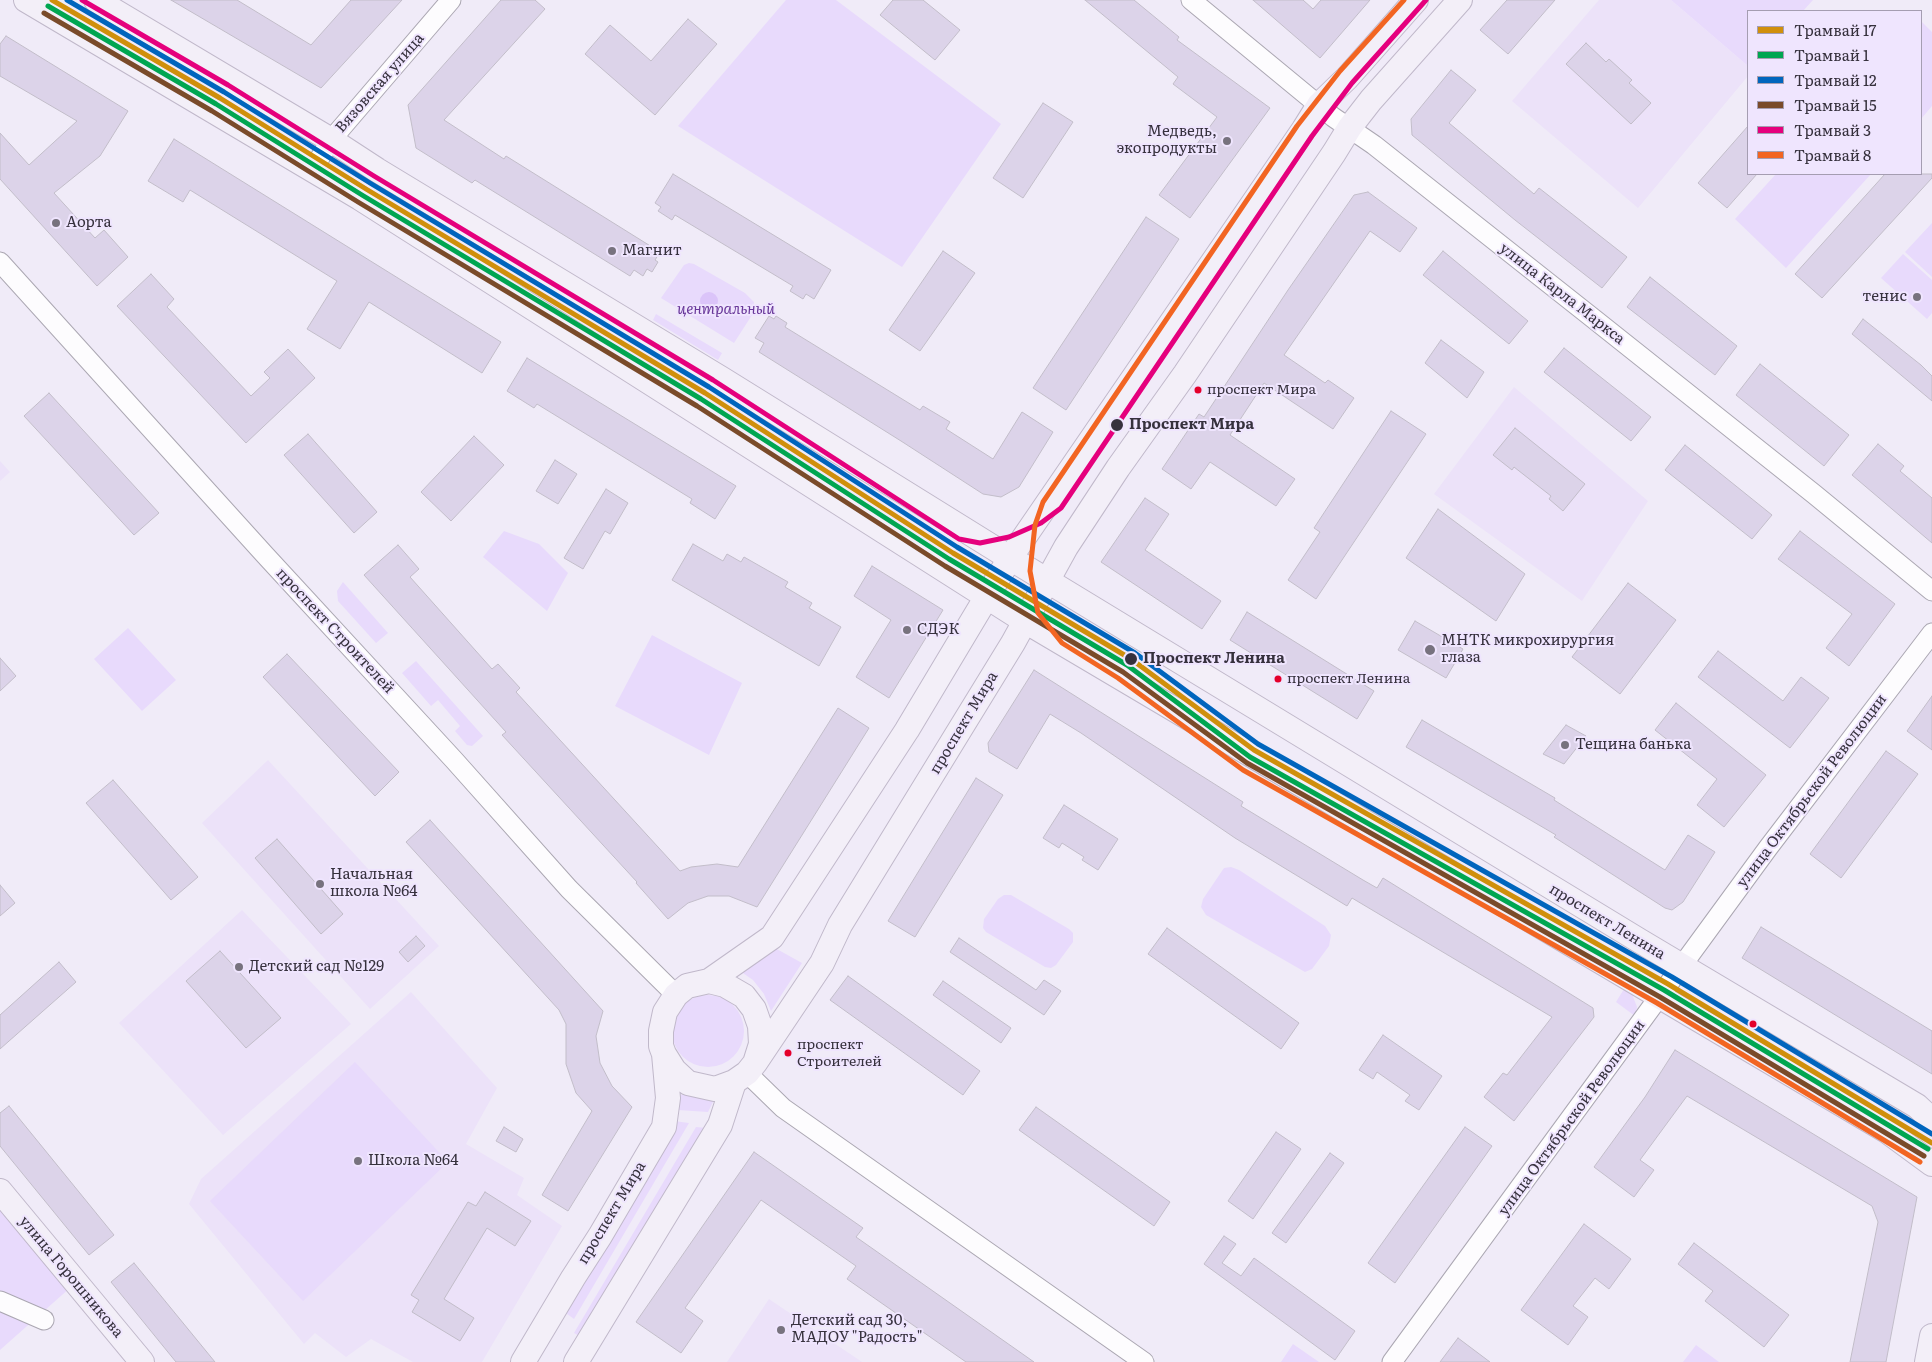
<!DOCTYPE html>
<meta charset="utf-8">
<style>
body{margin:0}
#map{position:relative;width:1932px;height:1362px;overflow:hidden;background:#f0ebf8;font-family:Literata,serif}
canvas{display:block}
.legend{position:absolute;left:1747px;top:10px;width:175px;height:165px;box-sizing:border-box;background:#efe5fe;border:1px solid #a59db1;margin:0;padding:6px 9px;list-style:none;font-size:15px;color:#36313d}
.legend li{display:flex;align-items:center;gap:10px;height:25px}
.legend b{width:25px;border:1px solid #a59db1}
</style>
<div id="map">
<canvas width="1932" height="1362"></canvas>
<ul class="legend">
<li><b style="height:6px;background:#d08f0c"></b>Трамвай 17</li>
<li><b style="height:6px;background:#00a651"></b>Трамвай 1</li>
<li><b style="height:6px;background:#0065bd"></b>Трамвай 12</li>
<li><b style="height:6px;background:#7a4b2a"></b>Трамвай 15</li>
<li><b style="height:6px;background:#e5007d"></b>Трамвай 3</li>
<li><b style="height:6px;background:#f26522"></b>Трамвай 8</li>
</ul>
</div>
<script>
const g = document.querySelector('canvas').getContext('2d');
g.lineJoin = 'round';
function fill(path, color) { g.fillStyle = color; g.fill(path, 'evenodd'); }
const poly = rows => new Path2D(rows.map(r => 'M' + r).join(''));
function strokePath(path, color, width, dash) { g.strokeStyle = color; g.lineWidth = width; g.lineCap = dash ? 'butt' : 'round'; g.setLineDash(dash || []); g.stroke(path); }
function write(font, color, halo, rows, align = 'center') {
  g.font = font + ' Literata,serif'; g.lineWidth = 4; g.setLineDash([]); g.textBaseline = 'middle'; g.strokeStyle = halo; g.fillStyle = color; for (const [text, x, y, turn = 0] of rows) {
    g.save(); g.translate(x, y); g.rotate((+turn || 0) * Math.PI / 180); g.textAlign = isNaN(turn) ? turn : align; if (halo) g.strokeText(text, 0, 0); g.fillText(text, 0, 0); g.restore();
  }
}
fill(poly([
 [1599,0,1671,0,1748,66,1748,76,1638,208,1512,101],
 [1514,387,1648,501,1582,601,1434,494],
 [0,461,10,472,0,481],
 [268,760,439,946,370,1009,202,823],
 [242,910,351,1024,223,1135,119,1023],
 [411,992,497,1088,466,1144,524,1178,517,1195,562,1226,482,1362,413,1362,371,1339,346,1357,315,1333,304,1344,189,1204,201,1179],
 [769,1299,862,1362,727,1362]
]), '#ece2f9');
fill(poly([
 [786,0,836,0,1001,124,902,267,678,126],
 [1671,0,1813,0,1803,11,1748,11,1748,66],
 [1921,21,1932,32,1932,106,1921,119],
 [1776,174,1871,174,1786,268,1735,219],
 [1932,223,1932,277,1905,252],
 [1903,254,1932,280,1932,313,1927,319,1881,278],
 [689,263,694,264,745,293,754,302,752,315,734,343,661,298,684,265],
 [656,314,722,353,718,360,653,320],
 [504,531,539,544,568,573,547,611,483,557],
 [343,582,388,633,376,643,338,601,337,591],
 [128,628,176,680,142,711,94,659],
 [652,635,742,683,709,755,615,706],
 [416,661,483,736,472,746,467,745,455,731,460,726,438,700,431,706,402,673],
 [1231,867,1239,870,1325,926,1331,935,1329,946,1312,969,1305,972,1206,915,1201,907,1203,899,1224,868],
 [1004,895,1011,895,1069,929,1073,933,1073,942,1056,965,1051,968,1045,967,986,932,983,928,984,919,998,899],
 [775,948,802,963,771,1011,764,994,753,980,737,969],
 [1624,989,1632,994,1637,1007,1635,1016,1616,1002],
 '672 1031a36 36 0 1 1 72 0a36 36 0 1 1-72 0Z',
 [355,1062,448,1162,303,1301,210,1201],
 [675,1094,715,1098,708,1112,678,1110],
 [674,1121,689,1123,574,1319,563,1311],
 [696,1127,707,1128,585,1339,574,1333],
 [0,1203,71,1287,0,1350],
 [1293,1344,1319,1362,1281,1362],
 [1696,1345,1719,1362,1683,1362]
]), '#e8dafc');
fill(poly([
 '700 301a9 9 0 1 1 18 0a9 9 0 1 1-18 0Z'
]), '#dbc4f9');
const building = poly([
 [171,0,237,0,311,45,351,0,402,0,321,88,171,0],
 [501,0,535,0,545,9,444,120,504,159,506,156,660,252,655,260,658,262,652,272,647,269,643,276,634,270,630,276,475,180,472,183,416,148,408,105,501,0],
 [893,0,923,0,960,30,935,60,880,15,893,0],
 [1085,0,1134,0,1179,37,1177,40,1270,108,1190,218,1159,195,1217,117,1173,84,1178,77,1085,0],
 [1253,0,1303,0,1313,9,1321,0,1370,0,1320,58,1253,0],
 [1507,0,1555,0,1508,54,1480,30,1507,0],
 [688,19,717,44,655,115,585,54,610,25,651,61,688,19],
 [6,36,128,111,100,156,54,193,95,238,104,230,128,257,97,286,0,179,0,133,29,165,77,121,0,76,0,44,6,36],
 [1586,43,1606,62,1609,59,1632,80,1629,83,1651,103,1631,124,1566,64,1586,43],
 [1451,70,1476,90,1449,123,1534,194,1539,188,1627,257,1602,288,1515,220,1412,135,1411,119,1451,70],
 [1043,103,1073,122,1023,198,993,178,1043,103],
 [1748,126,1748,174,1757,174,1727,208,1698,183,1748,126],
 [174,139,501,342,482,373,369,302,340,349,307,329,337,281,190,190,183,202,148,181,174,139],
 [673,174,831,270,814,299,806,294,803,299,790,291,793,286,675,215,672,220,658,211,661,207,655,203,673,174],
 [1885,174,1932,174,1932,178,1822,298,1795,274,1885,174],
 [1368,192,1417,228,1400,252,1370,231,1284,355,1325,383,1328,380,1354,398,1333,429,1264,383,1230,435,1295,479,1276,506,1210,462,1191,489,1162,469,1199,414,1204,417,1288,290,1354,195,1368,192],
 [1146,217,1179,239,1066,410,1033,388,1146,217],
 [943,251,975,273,920,351,889,330,943,251],
 [1443,251,1528,321,1509,344,1423,275,1443,251],
 [151,274,174,299,167,307,251,396,270,378,264,372,288,349,315,378,246,443,117,306,151,274],
 [1650,277,1737,346,1715,375,1627,307,1650,277],
 [769,316,774,319,776,316,787,323,785,327,920,410,923,406,950,422,946,429,993,459,1022,412,1053,432,1019,487,1001,497,983,494,901,441,759,352,764,343,755,338,769,316],
 [1863,319,1921,365,1932,376,1932,401,1852,334,1863,319],
 [1441,340,1484,372,1467,398,1425,363,1441,340],
 [1564,348,1651,417,1631,441,1544,372,1564,348],
 [527,358,736,486,715,519,690,503,692,499,537,404,534,408,507,391,527,358],
 [1760,364,1849,435,1824,466,1736,395,1760,364],
 [49,393,159,513,134,535,24,416,49,393],
 [1391,411,1426,434,1316,599,1288,580,1320,532,1314,528,1391,411],
 [1515,428,1585,484,1563,511,1549,499,1551,496,1514,467,1512,470,1493,455,1515,428],
 [308,434,377,512,354,533,284,455,308,434],
 [474,436,504,465,451,521,421,492,474,436],
 [1878,444,1904,466,1900,471,1932,498,1932,543,1852,475,1878,444],
 [1685,445,1772,515,1752,539,1665,470,1685,445],
 [555,460,577,474,558,504,536,491,555,460],
 [606,489,628,503,610,534,605,531,583,569,564,558,606,489],
 [1145,498,1169,514,1145,550,1221,601,1202,629,1101,562,1145,498],
 [1438,509,1525,574,1496,621,1406,558,1438,509],
 [1800,531,1895,604,1849,666,1826,648,1852,614,1778,559,1800,531],
 [693,544,723,561,727,554,741,562,744,557,788,582,785,587,812,603,809,608,841,627,819,666,672,580,693,544],
 [398,545,419,569,410,577,492,669,498,664,520,688,516,692,680,871,691,867,717,864,738,867,838,708,869,728,757,907,729,896,708,896,688,903,668,919,636,883,637,882,502,735,506,732,364,575,398,545],
 [872,566,943,610,889,698,856,677,891,620,854,596,872,566],
 [1628,583,1676,620,1620,694,1572,657,1628,583],
 [1247,612,1374,691,1357,719,1230,640,1247,612],
 [1415,621,1463,649,1446,678,1398,650,1415,621],
 [1718,651,1783,701,1801,677,1829,698,1790,748,1698,677,1718,651],
 [287,654,399,772,375,796,263,677,287,654],
 [0,658,16,676,0,691,0,658],
 [1034,670,1243,802,1241,806,1363,880,1377,888,1383,878,1593,1008,1594,1017,1514,1121,1484,1097,1503,1073,1507,1075,1552,1017,1352,898,1347,906,1235,838,1081,733,1050,714,1017,769,989,752,988,743,1034,670],
 [1932,696,1932,750,1907,731,1932,696],
 [1676,703,1766,775,1724,827,1697,805,1717,779,1655,730,1676,703],
 [1422,720,1555,798,1554,800,1665,870,1688,835,1715,852,1683,902,1672,910,1665,908,1554,837,1556,835,1406,747,1422,720],
 [1566,725,1586,736,1564,764,1543,754,1566,725],
 [1886,751,1918,774,1841,878,1810,854,1886,751],
 [976,778,1003,795,915,937,888,921,976,778],
 [113,780,198,877,171,900,86,803,113,780],
 [1064,805,1118,839,1098,870,1082,860,1084,857,1062,843,1059,848,1043,838,1064,805],
 [430,820,603,1011,596,1036,600,1063,612,1086,632,1107,568,1211,542,1195,592,1111,576,1093,566,1064,566,1024,559,1010,406,842,430,820],
 [277,839,343,914,321,934,255,858,277,839],
 [0,885,15,903,0,916,0,885],
 [1761,927,1932,1031,1932,1074,1742,958,1761,927],
 [1167,928,1299,1023,1281,1049,1148,954,1167,928],
 [416,936,425,946,408,962,399,952,416,936],
 [959,938,1036,990,1044,980,1061,991,1044,1015,950,952,959,938],
 [220,951,281,1018,246,1048,186,981,220,951],
 [59,962,76,982,0,1049,0,1015,59,962],
 [848,976,980,1071,963,1095,830,1000,848,976],
 [943,981,1011,1028,1001,1043,933,995,943,981],
 [1383,1035,1442,1076,1419,1110,1405,1101,1410,1095,1377,1072,1373,1079,1359,1070,1383,1035],
 [1675,1050,1917,1197,1886,1362,1850,1362,1878,1222,1872,1206,1687,1096,1640,1160,1654,1170,1634,1197,1594,1167,1645,1097,1675,1050],
 [9,1106,114,1235,89,1255,0,1146,0,1113,9,1106],
 [1036,1107,1170,1202,1154,1226,1019,1130,1036,1107],
 [504,1127,523,1139,516,1152,496,1141,504,1127],
 [1465,1127,1492,1146,1395,1283,1368,1263,1465,1127],
 [1276,1132,1301,1149,1253,1219,1228,1201,1276,1132],
 [754,1152,863,1228,856,1237,1034,1362,966,1362,847,1279,856,1266,761,1200,685,1308,703,1321,681,1353,636,1322,754,1152],
 [1330,1153,1344,1163,1286,1243,1272,1233,1330,1153],
 [485,1192,531,1221,515,1246,487,1228,444,1299,474,1318,460,1341,412,1312,419,1300,411,1295,468,1202,476,1206,485,1192],
 [1584,1224,1631,1259,1609,1289,1595,1278,1573,1306,1588,1317,1568,1345,1521,1310,1584,1224],
 [1224,1236,1236,1244,1222,1263,1241,1276,1254,1258,1355,1331,1335,1360,1204,1264,1224,1236],
 [1694,1243,1789,1315,1764,1347,1705,1301,1713,1291,1678,1264,1694,1243],
 [134,1263,215,1362,176,1362,111,1282,134,1263],
 [1458,1338,1490,1362,1440,1362,1458,1338]
]);
fill(building, '#dcd3e9');
strokePath(building, '#c2bdc9', 1);
const minor = poly([
 [1191,0,1333,117,1374,145,1594,319,1814,494,1932,591],
 [313,169,331,140,451,0],
 [0,262,265,555,454,760,569,889,676,995],
 [747,1073,783,1108,1144,1362],
 [0,1301,44,1320],
 [1392,1362,1768,848,1932,633]
]);
const major = poly([
 [26,0,360,198,1025,621,1887,1131,1932,1164],
 [96,0,331,140,377,170,722,379,1010,558,1640,941,1917,1106,1932,1120],
 [709,981,772,937,907,730,1010,558,1304,129,1319,105,1347,78,1416,0],
 [709,981,725,985,744,996,754,1009,760,1026,761,1044,755,1063,747,1073,734,1082,715,1089,688,1083,674,1070,664,1054,661,1046,661,1031,665,1012,676,995,687,986,709,981],
 [755,1063,822,963,840,925,1013,643,1066,547,1118,468,1185,374,1334,153,1350,127,1371,100,1460,0],
 [0,1191,142,1362],
 [523,1362,573,1278,600,1236,664,1127,668,1098,664,1054],
 [576,1362,720,1125,734,1082],
 [1927,1362,1932,1336]
]);
strokePath(minor, '#aba7b2', 21);
strokePath(major, '#c0b8ca', 26);
strokePath(minor, '#fdfcfe', 19);
strokePath(major, '#f3eff8', 24);
strokePath(poly([
 [52,0,220,98,366,189,705,393,953,553,1131,659,1254,750,1668,984,1932,1143]
]), '#d08f0c', 5);
strokePath(poly([
 [48,6,216,104,362,195,701,399,949,559,1127,665,1250,757,1664,990,1928,1149]
]), '#00a651', 5);
strokePath(poly([
 [67,0,224,92,370,183,709,387,957,547,1135,653,1258,744,1672,977,1932,1134]
]), '#0065bd', 5);
strokePath(poly([
 [44,13,212,111,358,202,697,406,945,566,1123,672,1247,763,1660,997,1924,1156]
]), '#7a4b2a', 5);
strokePath(poly([
 [82,0,228,85,374,176,713,380,959,539,980,543,1009,537,1041,523,1061,508,1312,136,1352,83,1426,0]
]), '#e5007d', 5);
strokePath(poly([
 [1404,0,1340,71,1297,126,1043,502,1035,525,1030,571,1038,613,1062,643,1118,678,1243,770,1657,1003,1920,1162]
]), '#f26522', 5);
for (const [x, y, r, color] of [
 [1227,141,5,"#77727e"],
 [56,223,5,"#77727e"],
 [612,251,5,"#77727e"],
 [1917,297,5,"#77727e"],
 [1198,390,4.5,"#e4002b"],
 [1117,425,7,"#36313d"],
 [907,630,5,"#77727e"],
 [1430,650,6,"#77727e"],
 [1131,659,7,"#36313d"],
 [1278,679,4.5,"#e4002b"],
 [1565,745,5,"#77727e"],
 [320,884,5,"#77727e"],
 [239,967,5,"#77727e"],
 [1753,1024,4.5,"#e4002b"],
 [788,1053,4.5,"#e4002b"],
 [358,1161,5,"#77727e"],
 [781,1330,5,"#77727e"]
]) { const dot = new Path2D(); dot.arc(x, y, r, 0, 2 * Math.PI); g.fillStyle = color; g.fill(dot); strokePath(dot, '#efe5fe', 2); }
write('14px', '#36313d', '#efe5fe', [
 ["проспект Мира",1207,390],
 ["проспект Ленина",1287,679],
 ["проспект",797,1045],
 ["Строителей",797,1062]
], 'left');
write('15px', '#36313d', '#efe5fe', [
 ["Вязовская улица",380,83,-49],
 ["улица Карла Маркса",1562,294,38],
 ["проспект Строителей",335,631,47],
 ["проспект Мира",964,723,-59],
 ["улица Октябрьской Революции",1812,791,-53],
 ["проспект Ленина",1607,922,31],
 ["улица Октябрьской Революции",1572,1118,-54],
 ["проспект Мира",612,1213,-59],
 ["улица Горошникова",71,1277,50]
]);
write('15px', '#36313d', '#efe5fe', [
 ["Медведь,",1217,132,"right"],
 ["экопродукты",1217,149,"right"],
 ["Аорта",66,223],
 ["Магнит",622,251],
 ["тенис",1907,297,"right"],
 ["СДЭК",917,630],
 ["МНТК микрохирургия",1441,641],
 ["глаза",1441,658],
 ["Тещина банька",1575,745],
 ["Начальная",330,875],
 ["школа №64",330,892],
 ["Детский сад №129",249,967],
 ["Школа №64",368,1161],
 ["Детский сад 30,",791,1321],
 ["МАДОУ \"Радость\"",791,1338]
], 'left');
write('italic 15px', '#683799', '#efe5fe', [
 ["центральный",726,310]
]);
write('bold 15px', '#36313d', '#efe5fe', [
 ["Проспект Мира",1129,425],
 ["Проспект Ленина",1143,659]
], 'left');
</script>
